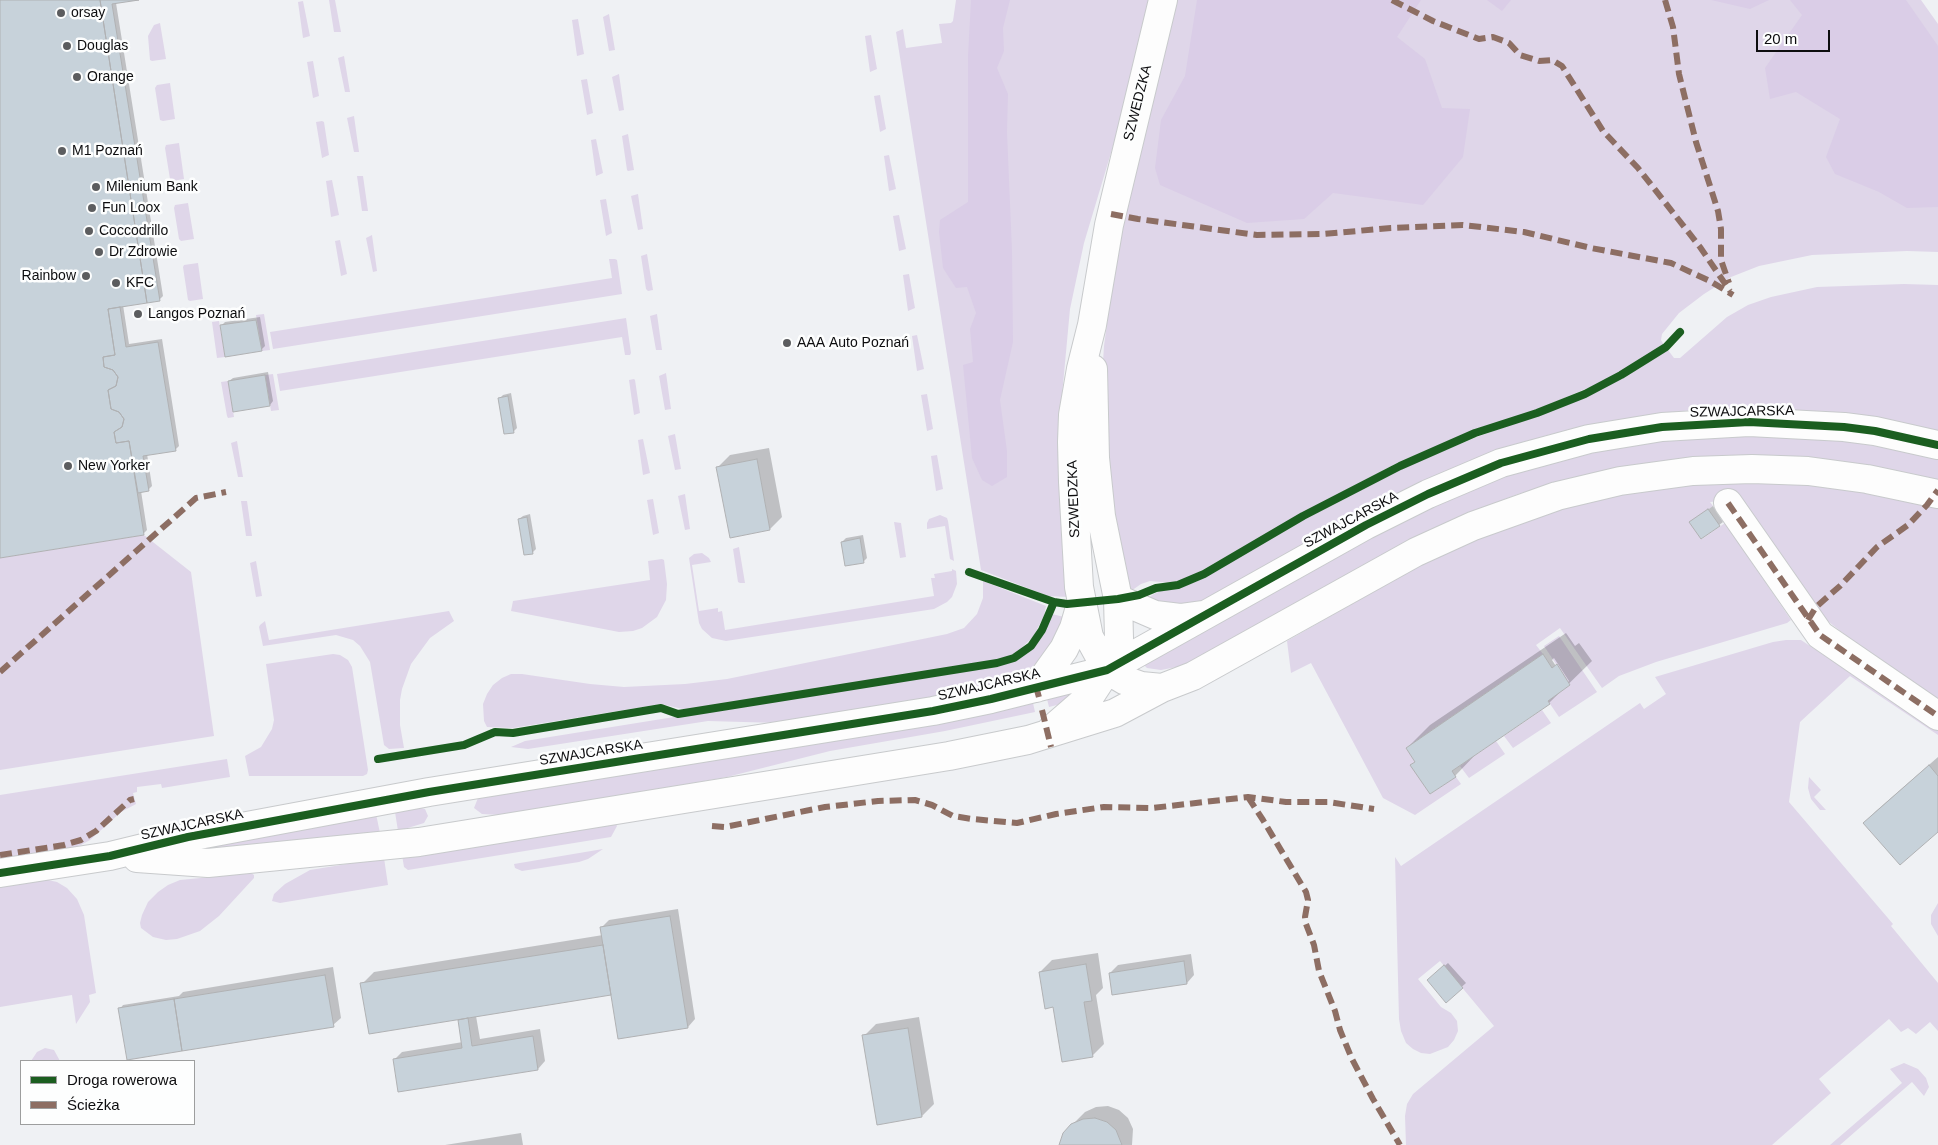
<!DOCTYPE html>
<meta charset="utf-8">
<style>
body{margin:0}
#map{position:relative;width:1938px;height:1145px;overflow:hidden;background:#eff1f4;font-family:Helvetica,sans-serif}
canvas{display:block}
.legend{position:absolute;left:20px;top:1060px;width:175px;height:65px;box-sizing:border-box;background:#fdfefe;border:1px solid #9d9e9e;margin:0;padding:6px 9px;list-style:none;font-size:15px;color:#0d0d0f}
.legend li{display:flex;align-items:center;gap:10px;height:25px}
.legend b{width:25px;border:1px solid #9d9e9e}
.scale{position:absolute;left:1756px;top:30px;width:74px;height:22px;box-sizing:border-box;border:2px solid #0d0d0f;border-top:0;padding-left:6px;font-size:15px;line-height:18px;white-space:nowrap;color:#0d0d0f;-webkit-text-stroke:4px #fdfefe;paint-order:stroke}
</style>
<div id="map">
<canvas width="1938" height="1145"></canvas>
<ul class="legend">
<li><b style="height:6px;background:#1b5e20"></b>Droga rowerowa</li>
<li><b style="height:6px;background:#8d6e63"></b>Ścieżka</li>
</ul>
<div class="scale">20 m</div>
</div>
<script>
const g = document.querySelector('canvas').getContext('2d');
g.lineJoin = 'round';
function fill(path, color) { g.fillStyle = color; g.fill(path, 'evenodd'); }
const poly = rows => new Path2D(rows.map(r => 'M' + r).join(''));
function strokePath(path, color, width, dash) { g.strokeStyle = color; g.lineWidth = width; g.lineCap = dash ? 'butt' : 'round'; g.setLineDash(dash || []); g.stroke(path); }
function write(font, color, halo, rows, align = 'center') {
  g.font = font + ' Helvetica,sans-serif'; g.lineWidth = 5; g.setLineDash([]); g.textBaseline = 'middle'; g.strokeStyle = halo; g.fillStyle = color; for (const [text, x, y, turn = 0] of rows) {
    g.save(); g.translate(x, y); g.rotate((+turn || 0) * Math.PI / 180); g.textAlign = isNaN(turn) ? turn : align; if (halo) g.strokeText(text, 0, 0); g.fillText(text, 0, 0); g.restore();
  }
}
fill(poly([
 [329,0,335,0,341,32,334,32],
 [956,0,1150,0,1119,126,1084,243,1070,309,1061,406,1068,597,1048,596,981,570,896,32,903,29,906,48,942,43,939,24,951,23,953,21],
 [1175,0,1921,0,1938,24,1938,252,1907,251,1812,255,1759,266,1731,277,1704,294,1679,313,1662,334,1661,340,1664,345,1609,379,1536,410,1475,430,1399,462,1301,514,1185,580,1171,583,1150,581,1141,584,1131,591,1126,583,1119,562,1101,393,1104,346,1116,256],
 [303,1,310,36,303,38,298,2],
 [609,14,615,50,609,51,603,17],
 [578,19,584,54,577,56,572,20],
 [160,23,166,59,152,61,150,60,148,36,154,25],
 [871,35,877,69,870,72,865,36],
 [344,56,350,92,345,92,338,58],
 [313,61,319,96,313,98,307,62],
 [619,74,624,110,619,111,612,77],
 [587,79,593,113,587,115,581,80],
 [170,83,175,119,163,121,160,120,155,88,157,85],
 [880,95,886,129,880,132,874,96],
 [354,116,359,152,354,152,347,118],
 [322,121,324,122,329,155,322,158,316,122],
 [628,134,634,170,628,171,627,170,622,136],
 [596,139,603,173,596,176,591,140],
 [179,143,184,179,172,181,170,179,165,148,166,145],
 [889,155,896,189,889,191,884,156],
 [357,176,363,176,368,211,362,211],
 [332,180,339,215,331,217,326,181],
 [638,194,643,229,638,230,631,196],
 [606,199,612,233,606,236,600,200],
 [188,203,194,239,181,241,179,239,174,208,175,205],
 [899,215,906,249,899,251,893,216],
 [372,235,377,271,373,272,366,238],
 [340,240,347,274,341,276,335,241],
 [647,254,653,290,648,291,646,289,641,256],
 [609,259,615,259,617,260,622,294,273,349,270,332,612,278],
 [198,263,203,299,190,301,188,300,183,267,184,265],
 [909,274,915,308,908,311,903,275],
 [1904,284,1938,285,1938,431,1861,416,1785,409,1692,410,1642,416,1593,425,1548,435,1500,450,1409,488,1362,512,1193,607,1144,602,1152,595,1160,591,1180,588,1198,581,1305,519,1402,468,1477,437,1572,403,1628,375,1668,350,1674,358,1680,358,1727,317,1748,305,1771,297,1817,287],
 [264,314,270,350,262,351,256,315],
 [657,314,662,350,656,350,650,316],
 [626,318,631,353,630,355,625,355,622,337,280,391,277,374],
 [219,321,225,357,217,358,212,322],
 [917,335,924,369,917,371,912,336],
 [666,373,671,409,665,410,659,376],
 [273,374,279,410,271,411,265,375],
 [634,379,635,380,640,413,634,415,629,380],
 [228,381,234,417,228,418,227,416,221,382],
 [927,394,933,429,927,431,921,395],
 [675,434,681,469,675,470,668,436],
 [1722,436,1782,436,1837,440,1894,449,1938,459,1938,481,1890,469,1836,461,1782,456,1725,456,1669,461,1566,480,1518,494,1462,516,1187,665,1161,670,1147,668,1144,665,1394,525,1453,497,1509,475,1608,449,1666,440],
 [643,439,650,473,643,475,638,440],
 [237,441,243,477,238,477,231,443],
 [937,455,943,489,936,491,931,456],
 [1724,483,1777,483,1831,487,1882,495,1938,508,1938,700,1866,652,1818,613,1741,499,1710,502,1713,506,1690,523,1702,539,1725,523,1791,620,1787,623,1656,662,1619,676,1602,688,1560,628,1536,645,1543,654,1406,748,1415,762,1411,765,1430,794,1456,777,1461,784,1415,815,1383,798,1311,663,1291,673,1287,641,1422,564,1473,540,1571,506,1628,493,1676,486],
 [685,494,690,529,685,530,678,496],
 [653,499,659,533,653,535,647,500],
 [241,501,247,501,252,536,246,536],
 [940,515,947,518,948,521,954,561,950,559,945,526,927,529,927,523,929,519],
 [894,522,901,523,906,557,900,558],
 [144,535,191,572,214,736,0,770,0,558],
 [739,547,745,583,740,583,738,582,733,549],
 [702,553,709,558,711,562,692,565,699,611,718,608,718,612,722,611,725,630,934,596,931,578,935,578,934,574,952,571,952,569,956,571,957,584,952,597,947,602,934,609,726,641,712,638,702,629,699,623,689,558,694,554],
 [662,559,664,560,667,584,666,600,657,617,642,628,633,631,619,632,511,611,513,601,650,580,648,561],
 [256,561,262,596,256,597,250,563],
 [983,581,1046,606,1044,616,1033,637,1016,653,997,661,687,710,661,704,513,728,487,727,484,721,483,704,487,694,493,685,502,678,511,674,522,674,590,684,624,687,685,684,727,679,947,634,964,628,977,614,983,598],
 [449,611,454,621,430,638,411,664,402,689,400,700,400,725,404,748,389,749,384,745,370,662,360,646,353,640,336,635,263,646,259,627,260,625,265,621,269,640],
 [1052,614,1064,617,1060,630,1042,659,1025,672,1013,679,995,686,779,723,708,721,528,749,511,747,525,741,997,665,1020,657,1029,650,1038,641],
 [1559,636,1597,692,1559,717,1548,701,1570,685,1544,646],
 [1786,640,1801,640,1938,731,1938,735,1850,676,1800,722,1789,802,1893,924,1891,926,1938,983,1938,1031,1930,1022,1916,1034,1908,1028,1901,1032,1889,1019,1819,1079,1831,1093,1772,1145,1406,1145,1405,1116,1407,1104,1413,1094,1494,1026,1440,961,1418,979,1441,1007,1451,1013,1457,1021,1458,1031,1454,1040,1448,1047,1430,1054,1421,1053,1413,1049,1406,1043,1401,1031,1399,1019,1395,857,1401,866,1640,703,1644,709,1666,694,1655,677,1773,642],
 [333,654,340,655,348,660,352,667,368,770,367,774,363,776,249,776,245,756,261,747,272,729,274,720,266,664],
 [1076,691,1061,704,1049,707,1047,699],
 [1033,703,1035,712,945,731,830,751,727,777,682,785,500,815,482,814,474,808,478,798,482,796,945,723],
 [1542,710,1551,723,1513,748,1504,736],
 [1496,741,1505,754,1469,778,1460,766],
 [227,759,230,777,162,788,161,784,137,787,137,792,133,793,136,804,121,812,90,840,81,845,66,850,0,860,0,795],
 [1809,777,1821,790,1814,797,1826,810,1820,810,1811,799,1808,788],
 [421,808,425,809,428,816,424,823,398,831,395,812],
 [376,814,380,833,159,855],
 [616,824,617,826,611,837,408,870,404,867,402,855],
 [603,849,588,859,579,862,522,871,515,868,514,864],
 [384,858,388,885,280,903,272,901,274,894,285,884,310,870],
 [251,873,254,875,254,878,219,916,200,931,177,939,166,940,153,937,141,928,140,923,142,915,148,902,158,892,168,885,180,880],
 [48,880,57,882,67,888,77,899,84,915,96,993,89,995,90,1002,76,1024,72,995,0,1007,0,887],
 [1938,903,1938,936,1931,924,1931,915],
 [45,1048,54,1050,60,1061,31,1061,37,1052],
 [1904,1063,1918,1069,1926,1078,1929,1087,1924,1096,1912,1082,1840,1145,1830,1145,1902,1083,1890,1069]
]), '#dfd6e9');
fill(poly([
 [971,0,1010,0,1003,28,1004,51,997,68,1008,94,1007,132,1012,251,1013,342,1000,400,1007,451,1007,477,992,486,982,480,972,458,963,365,973,362,970,329,976,313,967,287,956,288,943,268,939,232,940,220,968,202,968,56],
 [1197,0,1421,0,1397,37,1425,59,1442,108,1470,109,1463,157,1423,205,1333,193,1304,219,1247,223,1160,185,1155,168,1161,120,1185,76],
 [1487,0,1511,0,1502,11],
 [1711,0,1769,0,1750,9],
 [1790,0,1906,0,1938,46,1938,207,1907,208,1879,192,1835,174,1826,157,1840,119,1796,92,1770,99,1765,68,1802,15]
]), '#dacde7');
fill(poly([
 [0,0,132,0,116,3,163,296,159,300,123,305,129,344,162,339,179,446,175,450,147,454,152,486,148,490,141,491,147,530,144,533,0,556],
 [260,317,265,346,261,350,221,326,225,322],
 [268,372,273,401,270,405,229,381,233,378],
 [511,393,517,428,513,432,500,398,503,395],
 [769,448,782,517,770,529,718,467,730,455],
 [1713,506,1723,522,1702,538,1695,519],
 [530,514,536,549,532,553,519,519,523,516],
 [863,535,867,558,863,562,842,542,846,538],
 [1566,633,1575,646,1579,643,1592,661,1549,703,1477,753,1455,776,1407,748,1430,725],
 [1554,658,1569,681,1567,683,1552,660],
 [1938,757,1938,830,1864,823,1876,811],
 [678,909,695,1019,688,1027,612,993,476,1016,480,1039,540,1029,545,1061,538,1069,394,1060,402,1052,463,1042,459,1019,362,984,374,972,603,935,601,928,609,920],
 [1098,953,1103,988,1096,995,1104,1044,1092,1056,1054,1006,1040,972,1052,960],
 [1191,954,1194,975,1187,983,1110,973,1118,965],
 [1448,963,1466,983,1446,1001,1432,977],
 [333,967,341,1018,333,1025,120,1009,123,1005,179,996,183,992],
 [919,1017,934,1104,922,1116,864,1036,876,1024],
 [1108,1106,1119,1110,1128,1118,1133,1129,1132,1145,1060,1145,1072,1125,1085,1112,1096,1107],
 [521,1133,523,1145,445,1145]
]), '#0003');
const building = poly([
 [0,0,100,0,147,303,108,309,115,355,103,357,104,367,113,370,118,377,116,386,108,390,111,409,119,412,124,419,122,427,114,432,116,443,129,441,144,535,0,558,0,0],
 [100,0,139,0,112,4,160,301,147,303,100,0],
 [120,307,126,347,158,342,176,451,143,456,149,491,138,493,129,441,116,443,114,432,122,427,124,419,119,412,111,409,108,390,116,386,118,377,113,370,104,367,103,357,115,355,108,309,120,307],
 [256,320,262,351,225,357,220,325,256,320],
 [265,375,270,406,233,412,228,381,265,375],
 [508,396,514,433,504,434,498,398,508,396],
 [757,459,770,530,730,538,716,467,757,459],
 [1708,509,1720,526,1701,539,1689,522,1708,509],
 [527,517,533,554,524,555,518,519,527,517],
 [860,538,864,563,845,566,841,542,860,538],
 [1543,654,1552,668,1557,664,1570,685,1548,701,1550,704,1452,771,1456,777,1430,794,1410,765,1415,762,1406,748,1543,654],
 [1929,765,1938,776,1938,832,1900,865,1863,823,1929,765],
 [670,916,688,1028,618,1039,600,927,670,916],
 [603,945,611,995,369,1034,360,983,603,945],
 [1184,961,1187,984,1112,995,1109,973,1184,961],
 [1086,964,1092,1001,1084,1002,1093,1057,1062,1062,1053,1007,1045,1009,1039,972,1086,964],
 [1444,965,1463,988,1446,1003,1427,980,1444,965],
 [325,975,334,1027,182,1051,174,999,325,975],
 [174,999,182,1051,127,1060,118,1008,174,999],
 [468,1018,472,1046,533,1036,538,1070,398,1092,393,1059,462,1048,458,1020,468,1018],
 [908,1028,922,1117,877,1125,862,1035,908,1028],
 [1095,1118,1107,1122,1116,1130,1122,1145,1059,1145,1063,1133,1071,1124,1083,1119,1095,1118]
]);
fill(building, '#c7d2da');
strokePath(building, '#b0b1b3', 1);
const minor = poly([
 [1728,503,1820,635,1938,716],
 [1118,599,1155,615,1180,618,1202,615],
 [1036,688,1064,649,1074,628,1081,604],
 [1162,688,1141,686,1124,680,1107,670,1089,637,1079,587,1073,482,1072,442,1073,415,1081,369,1092,325,1109,225,1163,0],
 [1052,729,1090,696,1107,670,1119,638,1118,599,1101,516,1095,458,1093,369],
 [137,858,208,863,419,842,949,756,1028,740,1115,713,1162,688,1193,676,1416,552,1473,526,1557,496,1620,481,1693,471,1752,469,1808,471,1867,479,1938,494],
 [0,873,110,856,188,837,429,792,933,711,991,699,1107,670,1366,525,1428,494,1501,463,1589,439,1662,427,1749,422,1844,427,1875,431,1938,445]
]);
strokePath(minor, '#c8cacc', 30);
strokePath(minor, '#fdfdfd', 28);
strokePath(poly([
 [1392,0,1433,21,1479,39,1493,37,1509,43,1520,55,1539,61,1552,60,1562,66,1603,131,1638,168,1700,247,1730,291],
 [1665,0,1673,27,1679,74,1696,142,1718,211,1721,229,1721,260,1729,283],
 [1111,214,1138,219,1257,235,1323,234,1391,228,1463,225,1524,232,1591,248,1671,263,1710,281,1733,295],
 [1728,503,1820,635,1938,716],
 [1808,620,1816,607,1840,586,1877,547,1908,525,1927,505,1938,490],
 [1031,668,1040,701],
 [0,672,196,498,226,492],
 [1042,710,1051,747],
 [1248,797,1263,820,1306,892,1308,900,1305,917,1306,924,1314,945,1319,971,1335,1011,1340,1030,1352,1059,1373,1099,1400,1145],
 [712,826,725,827,825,807,878,801,915,800,932,805,953,816,972,819,1017,823,1056,814,1104,807,1152,808,1248,797,1286,802,1328,802,1374,809],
 [0,855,64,845,81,840,96,831,130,800,134,799]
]), '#8d6e63', 6, [12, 6]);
strokePath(poly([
 [969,572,1054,602],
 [378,759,464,745,495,732,513,733,661,708,678,714,997,663,1014,658,1031,646,1042,630,1054,602,1067,604,1118,599,1139,595,1156,588,1178,585,1204,574,1303,516,1400,466,1475,433,1537,413,1585,394,1621,375,1666,347,1680,332],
 [0,873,110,856,188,837,429,792,933,711,991,699,1107,670,1366,525,1428,494,1501,463,1589,439,1662,427,1749,422,1844,427,1875,431,1938,445]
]), '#1b5e20', 8);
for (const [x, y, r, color] of [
 [61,13,5,"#5c5d5f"],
 [67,46,5,"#5c5d5f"],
 [77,77,5,"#5c5d5f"],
 [62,151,5,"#5c5d5f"],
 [96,187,5,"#5c5d5f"],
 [92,208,5,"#5c5d5f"],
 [89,231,5,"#5c5d5f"],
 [99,252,5,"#5c5d5f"],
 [86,276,5,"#5c5d5f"],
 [116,283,5,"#5c5d5f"],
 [138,314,5,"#5c5d5f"],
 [787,343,5,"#5c5d5f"],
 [68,466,5,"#5c5d5f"]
]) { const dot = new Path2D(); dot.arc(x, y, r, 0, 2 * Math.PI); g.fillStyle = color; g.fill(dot); strokePath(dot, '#fdfefe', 2); }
write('14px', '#0d0d0f', '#fdfefe', [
 ["orsay",71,13],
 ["Douglas",77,46],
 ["Orange",87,77],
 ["M1 Poznań",72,151],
 ["Milenium Bank",106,187],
 ["Fun Loox",102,208],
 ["Coccodrillo",99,231],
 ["Dr Zdrowie",109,252],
 ["Rainbow",76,276,"right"],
 ["KFC",126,283],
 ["Langos Poznań",148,314],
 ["AAA Auto Poznań",797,343],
 ["New Yorker",78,466]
], 'left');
write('14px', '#0d0d0f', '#fdfefe', [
 ["SZWEDZKA",1138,103,-76],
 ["SZWAJCARSKA",1742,412,-1],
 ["SZWEDZKA",1074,499,-92],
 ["SZWAJCARSKA",1351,520,-28],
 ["SZWAJCARSKA",989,685,-13],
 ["SZWAJCARSKA",591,753,-9],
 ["SZWAJCARSKA",192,825,-12]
]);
</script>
